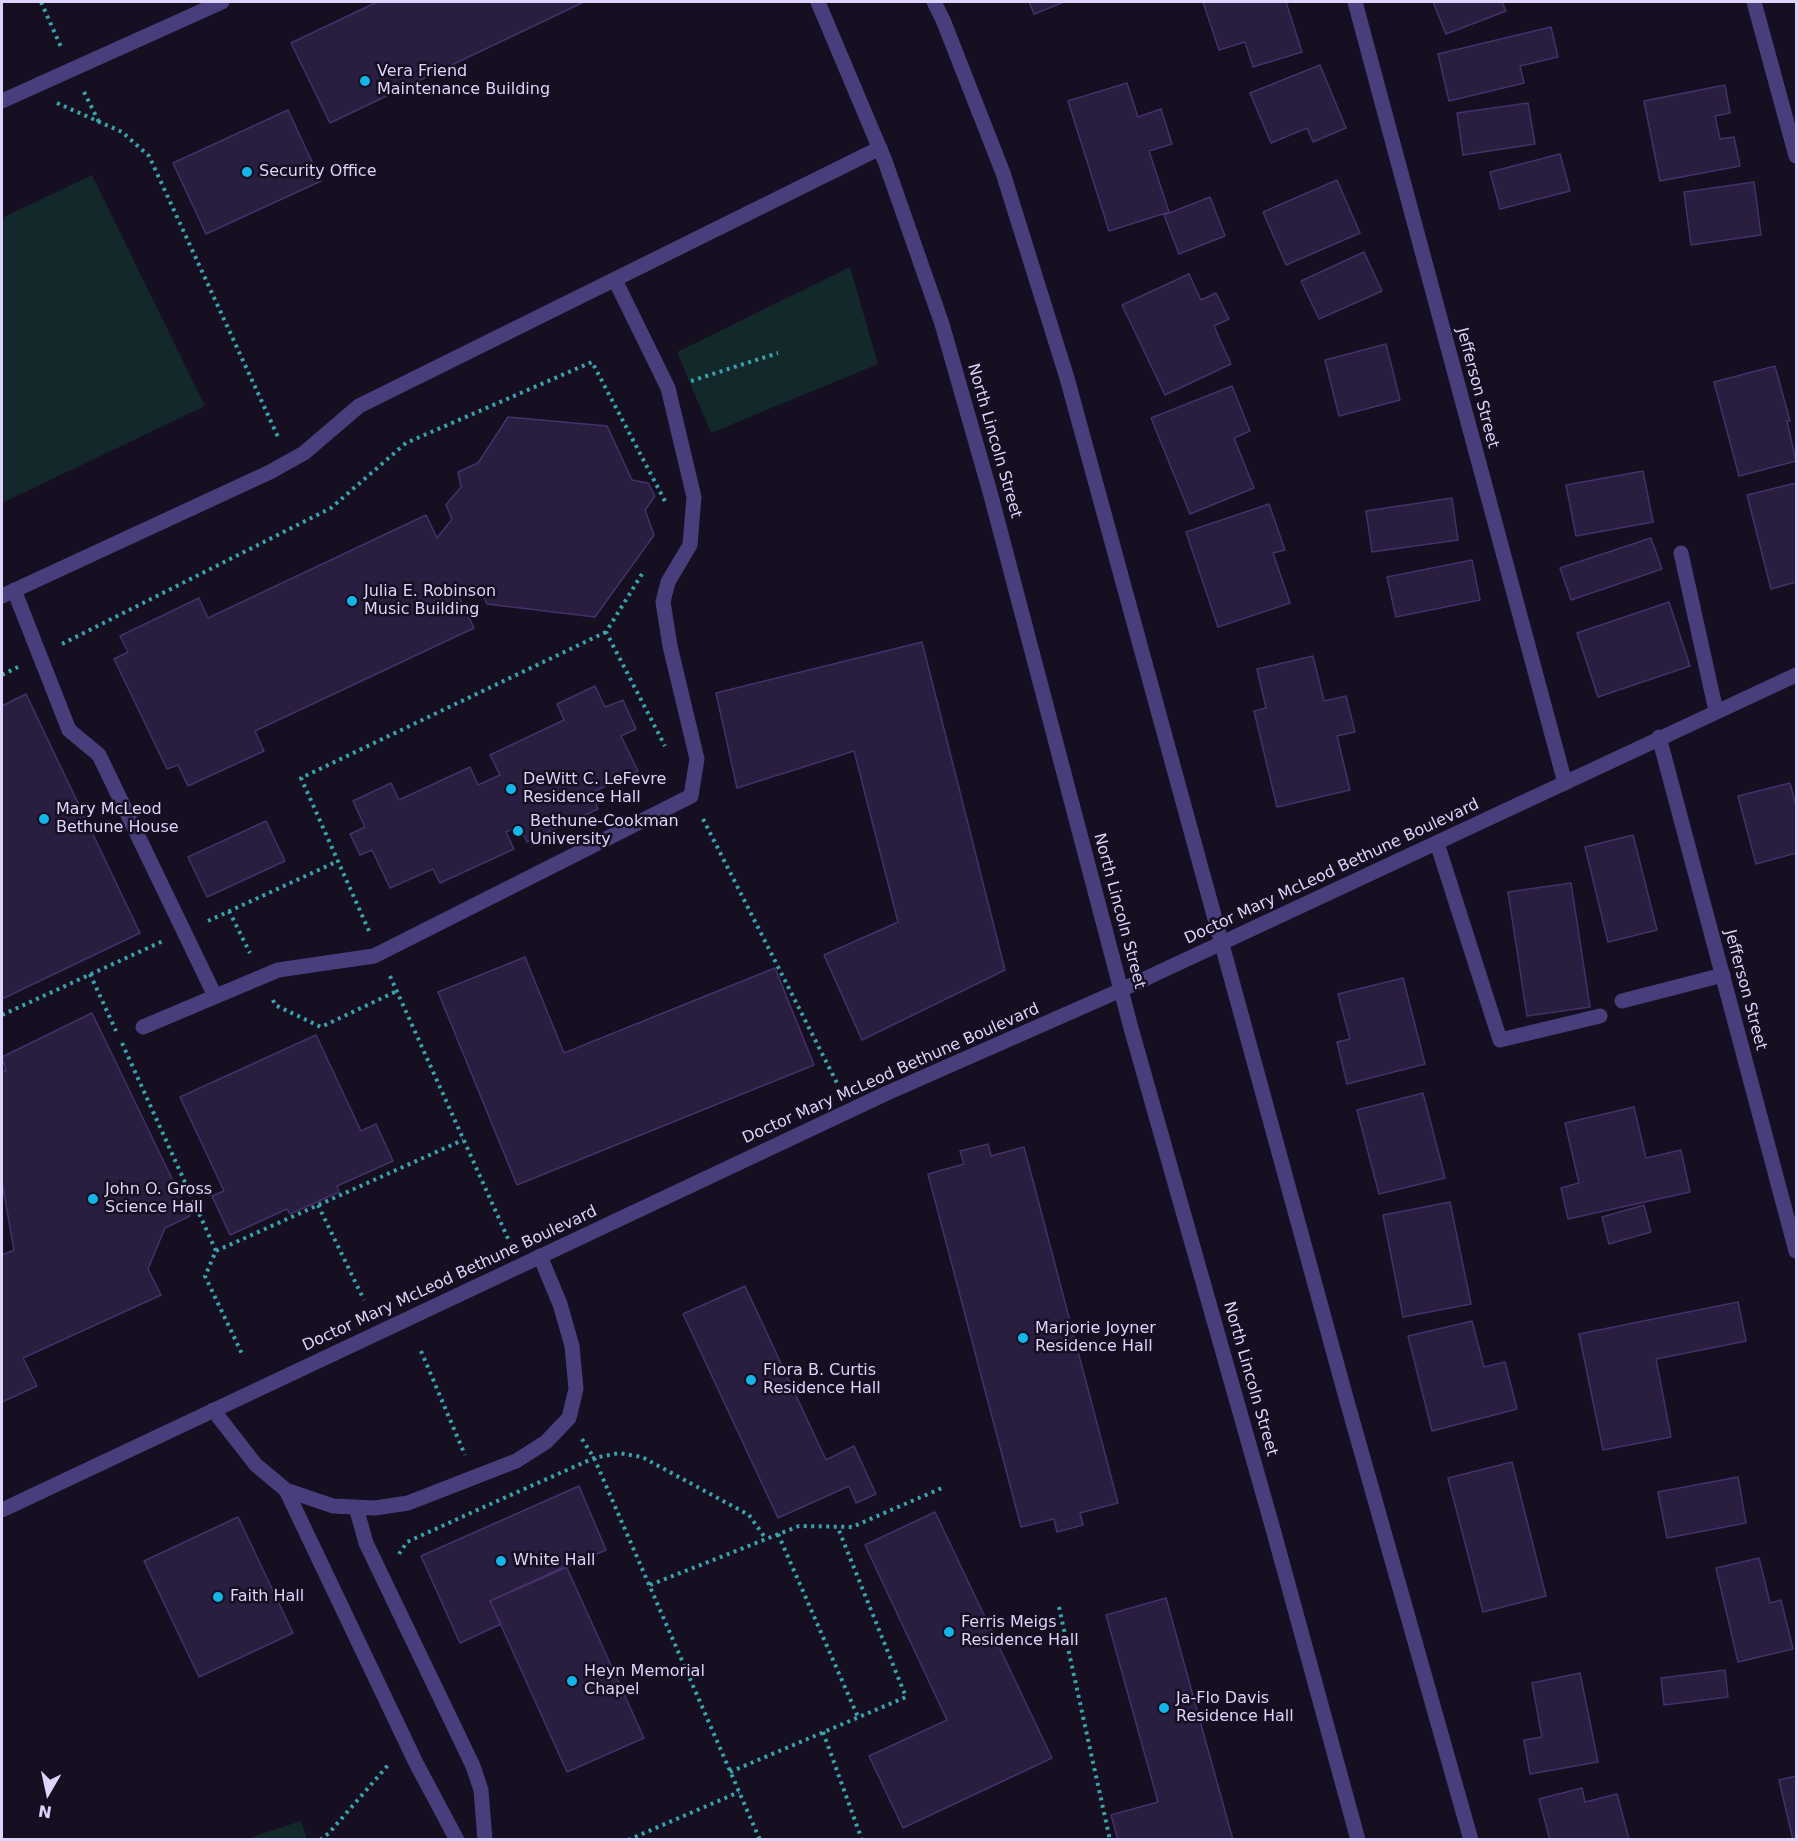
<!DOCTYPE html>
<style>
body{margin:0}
#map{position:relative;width:1798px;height:1841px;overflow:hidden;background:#150f21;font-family:"DejaVu Sans",sans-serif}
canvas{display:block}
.frame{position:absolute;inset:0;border:3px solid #ddd3fb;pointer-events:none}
.north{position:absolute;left:18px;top:1763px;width:60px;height:60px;-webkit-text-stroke:4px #150f21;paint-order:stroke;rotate:189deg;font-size:16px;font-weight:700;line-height:24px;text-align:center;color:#ddd3fb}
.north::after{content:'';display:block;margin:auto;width:21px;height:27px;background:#ddd3fb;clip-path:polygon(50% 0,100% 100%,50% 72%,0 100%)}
</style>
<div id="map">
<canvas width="1798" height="1841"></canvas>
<div class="frame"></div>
<div class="north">N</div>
</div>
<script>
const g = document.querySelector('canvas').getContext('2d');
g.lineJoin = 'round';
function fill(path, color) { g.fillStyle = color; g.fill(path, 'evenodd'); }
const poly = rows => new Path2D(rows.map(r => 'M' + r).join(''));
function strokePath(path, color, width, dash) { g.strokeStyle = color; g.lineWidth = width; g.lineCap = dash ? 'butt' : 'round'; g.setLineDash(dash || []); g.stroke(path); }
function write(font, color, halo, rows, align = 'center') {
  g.font = font + ' "DejaVu Sans",sans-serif'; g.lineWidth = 5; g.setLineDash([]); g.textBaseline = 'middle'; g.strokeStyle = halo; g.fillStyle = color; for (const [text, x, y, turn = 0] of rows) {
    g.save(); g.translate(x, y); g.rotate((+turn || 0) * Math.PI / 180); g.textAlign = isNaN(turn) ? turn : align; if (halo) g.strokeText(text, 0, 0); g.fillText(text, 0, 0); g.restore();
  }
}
fill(poly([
 [92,175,205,406,2,503,2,218],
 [850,267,878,364,711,433,677,352],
 [301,1821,307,1839,246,1839]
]), '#13282b');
const building = poly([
 [377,2,584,2,330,123,291,43,377,2],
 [1029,2,1064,2,1034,14,1029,2],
 [1203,2,1286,2,1302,52,1253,67,1245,42,1219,50,1203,2],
 [1433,2,1502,2,1506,11,1446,34,1433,2],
 [1551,27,1558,57,1520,66,1524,83,1449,101,1438,54,1551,27],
 [1320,65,1346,128,1313,142,1307,128,1271,143,1250,93,1320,65],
 [1127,83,1138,117,1161,109,1172,144,1149,151,1169,212,1109,231,1068,101,1127,83],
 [1725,85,1730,113,1715,116,1720,139,1734,137,1740,166,1660,181,1644,101,1725,85],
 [1528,103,1535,144,1463,155,1457,113,1528,103],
 [288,110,321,181,206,234,173,163,288,110],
 [1560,154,1570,191,1500,209,1490,172,1560,154],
 [1337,180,1360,233,1286,265,1263,212,1337,180],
 [1754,182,1761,235,1691,245,1684,192,1754,182],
 [1210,197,1225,236,1179,254,1164,215,1210,197],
 [1364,252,1382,291,1319,319,1301,281,1364,252],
 [1189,274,1201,300,1216,293,1229,319,1214,326,1231,364,1165,395,1122,305,1189,274],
 [1386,344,1400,400,1339,416,1325,360,1386,344],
 [1775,366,1790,421,1787,421,1796,461,1739,476,1714,382,1775,366],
 [1232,386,1250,431,1234,438,1254,488,1190,514,1151,418,1232,386],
 [508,417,607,426,632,480,648,483,655,496,645,510,654,535,595,617,487,604,478,586,458,595,474,628,255,731,264,751,188,786,178,765,167,769,114,659,128,652,120,636,199,598,208,618,426,515,437,538,452,519,446,505,461,487,458,472,478,463,508,417],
 [1643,471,1653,522,1576,536,1566,485,1643,471],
 [1796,483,1796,582,1771,589,1747,495,1796,483],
 [1452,498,1458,540,1372,552,1366,511,1452,498],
 [1269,504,1285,550,1273,553,1290,603,1218,627,1186,532,1269,504],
 [1651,538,1662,569,1571,600,1560,568,1651,538],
 [1472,560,1480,600,1396,617,1387,577,1472,560],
 [1669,602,1690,666,1598,697,1577,633,1669,602],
 [922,642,1005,970,862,1040,824,955,898,922,854,751,737,788,716,693,922,642],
 [1313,656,1324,701,1346,696,1355,732,1337,736,1350,790,1277,807,1254,711,1266,708,1257,669,1313,656],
 [595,686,605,707,623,700,636,729,621,736,638,771,591,793,598,809,527,842,519,826,506,832,514,849,440,883,433,869,390,888,372,850,360,855,350,834,365,827,353,801,391,783,399,800,470,767,478,785,500,775,490,755,564,720,557,704,595,686],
 [26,694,140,933,2,999,2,706,26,694],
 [1790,783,1796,806,1796,853,1756,864,1738,796,1790,783],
 [266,821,285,861,207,897,188,857,266,821],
 [1633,835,1657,930,1608,942,1585,847,1633,835],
 [1571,883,1590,1007,1527,1016,1508,892,1571,883],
 [525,957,564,1053,775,968,814,1065,517,1185,438,992,525,957],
 [1403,978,1425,1064,1347,1084,1337,1042,1350,1039,1338,994,1403,978],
 [92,1013,190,1216,165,1228,148,1269,161,1295,23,1358,37,1386,2,1402,2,1255,14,1250,2,1182,2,1071,6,1071,2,1057,92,1013],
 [316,1035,361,1131,376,1124,393,1161,337,1186,339,1192,290,1214,287,1209,230,1235,212,1196,224,1191,180,1097,316,1035],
 [1423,1093,1445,1178,1379,1194,1357,1110,1423,1093],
 [1634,1107,1646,1158,1681,1150,1690,1192,1568,1219,1561,1188,1579,1183,1565,1123,1634,1107],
 [988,1144,991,1156,1024,1147,1118,1503,1080,1513,1083,1525,1057,1532,1054,1519,1021,1527,928,1174,964,1164,960,1151,988,1144],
 [1450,1202,1471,1304,1403,1317,1383,1215,1450,1202],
 [1644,1205,1651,1232,1609,1244,1602,1217,1644,1205],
 [745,1286,826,1460,854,1446,876,1494,856,1503,849,1486,778,1518,683,1314,745,1286],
 [1738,1302,1746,1341,1656,1359,1671,1437,1603,1450,1579,1334,1738,1302],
 [1472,1321,1484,1367,1505,1362,1517,1409,1432,1431,1408,1336,1472,1321],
 [1512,1462,1546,1596,1483,1612,1448,1478,1512,1462],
 [1738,1477,1746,1523,1667,1538,1658,1492,1738,1477],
 [579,1486,606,1550,490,1601,501,1624,460,1643,421,1556,579,1486],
 [935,1512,1052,1758,903,1828,869,1756,947,1720,865,1545,935,1512],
 [238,1517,293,1633,199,1677,144,1561,238,1517],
 [1759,1558,1770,1603,1781,1600,1793,1649,1738,1662,1716,1568,1759,1558],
 [566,1566,644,1738,567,1772,490,1601,566,1566],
 [1166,1598,1233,1840,1118,1840,1111,1815,1158,1802,1106,1615,1166,1598],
 [1725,1670,1728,1697,1664,1705,1661,1678,1725,1670],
 [1580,1673,1598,1762,1530,1774,1524,1740,1542,1737,1532,1683,1580,1673],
 [1796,1776,1796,1840,1793,1840,1779,1780,1796,1776],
 [1582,1788,1585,1802,1617,1794,1629,1839,1550,1840,1539,1799,1582,1788]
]);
fill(building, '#291d40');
strokePath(building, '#44316a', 1.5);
strokePath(poly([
 [41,2,61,47],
 [84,92,99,122],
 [57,103,122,132,149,156,279,439],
 [691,381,778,353],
 [642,574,606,632,665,746],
 [62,644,331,508,406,443,592,362,666,503],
 [2,675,18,667],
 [703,819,837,1083],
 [229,911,250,953],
 [208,921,338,861],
 [369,931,301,778,606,632],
 [90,974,116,1031],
 [390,976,510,1243],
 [273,1000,275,1005,321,1027,397,991],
 [2,1015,163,941],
 [122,1043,216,1251,205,1276,243,1356],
 [318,1205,364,1300],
 [216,1251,463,1140],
 [421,1351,465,1455],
 [582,1439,594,1458,760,1840],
 [778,1534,858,1717],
 [399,1554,407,1542,486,1506,594,1458,619,1453,642,1457,749,1515,766,1539],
 [650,1585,799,1526,852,1527,942,1488],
 [1059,1607,1110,1840],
 [823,1732,862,1840],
 [730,1772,906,1697,838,1528],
 [320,1840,329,1833,389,1764],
 [628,1840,739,1792]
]), '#39a2aa', 4, [3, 4.5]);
strokePath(poly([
 [2,101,222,2],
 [1681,553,1716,711],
 [14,590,69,730,99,755,215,996],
 [2,596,270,472,304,453,359,406,880,148],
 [1437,843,1500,1040,1600,1016],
 [1622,1001,1723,975],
 [143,1027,278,970,374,956,691,796,697,759,670,646,663,602,668,582,690,545,694,497,668,388,615,280],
 [213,1410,256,1465,286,1490,333,1506,375,1508,408,1503,516,1461,546,1442,569,1418,576,1389,572,1346,560,1304,540,1256],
 [286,1490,416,1763,457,1840],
 [356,1507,366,1543,473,1766,481,1790,485,1840]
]), '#493e7c', 15);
strokePath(poly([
 [934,2,943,20,1003,173,1067,378,1345,1394,1471,1840],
 [1355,2,1565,783],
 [1754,2,1796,156],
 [1659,737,1796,1251]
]), '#493e7c', 15);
strokePath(poly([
 [818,2,885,161,942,324,990,492,1131,1028,1273,1529,1358,1840],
 [2,1510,885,1094,1121,990,1796,675]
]), '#493e7c', 15);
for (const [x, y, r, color] of [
 [365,81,6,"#14b5e7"],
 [247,172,6,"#14b5e7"],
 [352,601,6,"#14b5e7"],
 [511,789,6,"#14b5e7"],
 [44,819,6,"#14b5e7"],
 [518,831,6,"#14b5e7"],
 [93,1199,6,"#14b5e7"],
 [1023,1338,6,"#14b5e7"],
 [751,1380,6,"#14b5e7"],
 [501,1561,6,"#14b5e7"],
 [218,1597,6,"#14b5e7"],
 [949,1632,6,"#14b5e7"],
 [572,1681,6,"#14b5e7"],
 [1164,1708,6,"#14b5e7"]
]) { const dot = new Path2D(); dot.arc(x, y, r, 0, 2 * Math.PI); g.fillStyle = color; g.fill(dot); strokePath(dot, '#150f21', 2); }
write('16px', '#ddd3fb', '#150f21', [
 ["Vera Friend",377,72],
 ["Maintenance Building",377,90],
 ["Security Office",259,172],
 ["Julia E. Robinson",364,592],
 ["Music Building",364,610],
 ["DeWitt C. LeFevre",523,780],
 ["Residence Hall",523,798],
 ["Mary McLeod",56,810],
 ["Bethune House",56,828],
 ["Bethune-Cookman",530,822],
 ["University",530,840],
 ["John O. Gross",105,1190],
 ["Science Hall",105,1208],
 ["Marjorie Joyner",1035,1329],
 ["Residence Hall",1035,1347],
 ["Flora B. Curtis",763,1371],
 ["Residence Hall",763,1389],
 ["White Hall",513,1561],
 ["Faith Hall",230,1597],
 ["Ferris Meigs",961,1623],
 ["Residence Hall",961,1641],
 ["Heyn Memorial",584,1672],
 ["Chapel",584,1690],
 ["Ja-Flo Davis",1176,1699],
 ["Residence Hall",1176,1717]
], 'left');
write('16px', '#ddd3fb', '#150f21', [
 ["Jefferson Street",1477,388,75],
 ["North Lincoln Street",994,441,74],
 ["Doctor Mary McLeod Bethune Boulevard",1332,872,-25],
 ["North Lincoln Street",1119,911,75],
 ["Jefferson Street",1745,990,75],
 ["Doctor Mary McLeod Bethune Boulevard",891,1074,-24],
 ["Doctor Mary McLeod Bethune Boulevard",450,1279,-25],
 ["North Lincoln Street",1250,1379,74]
]);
</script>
